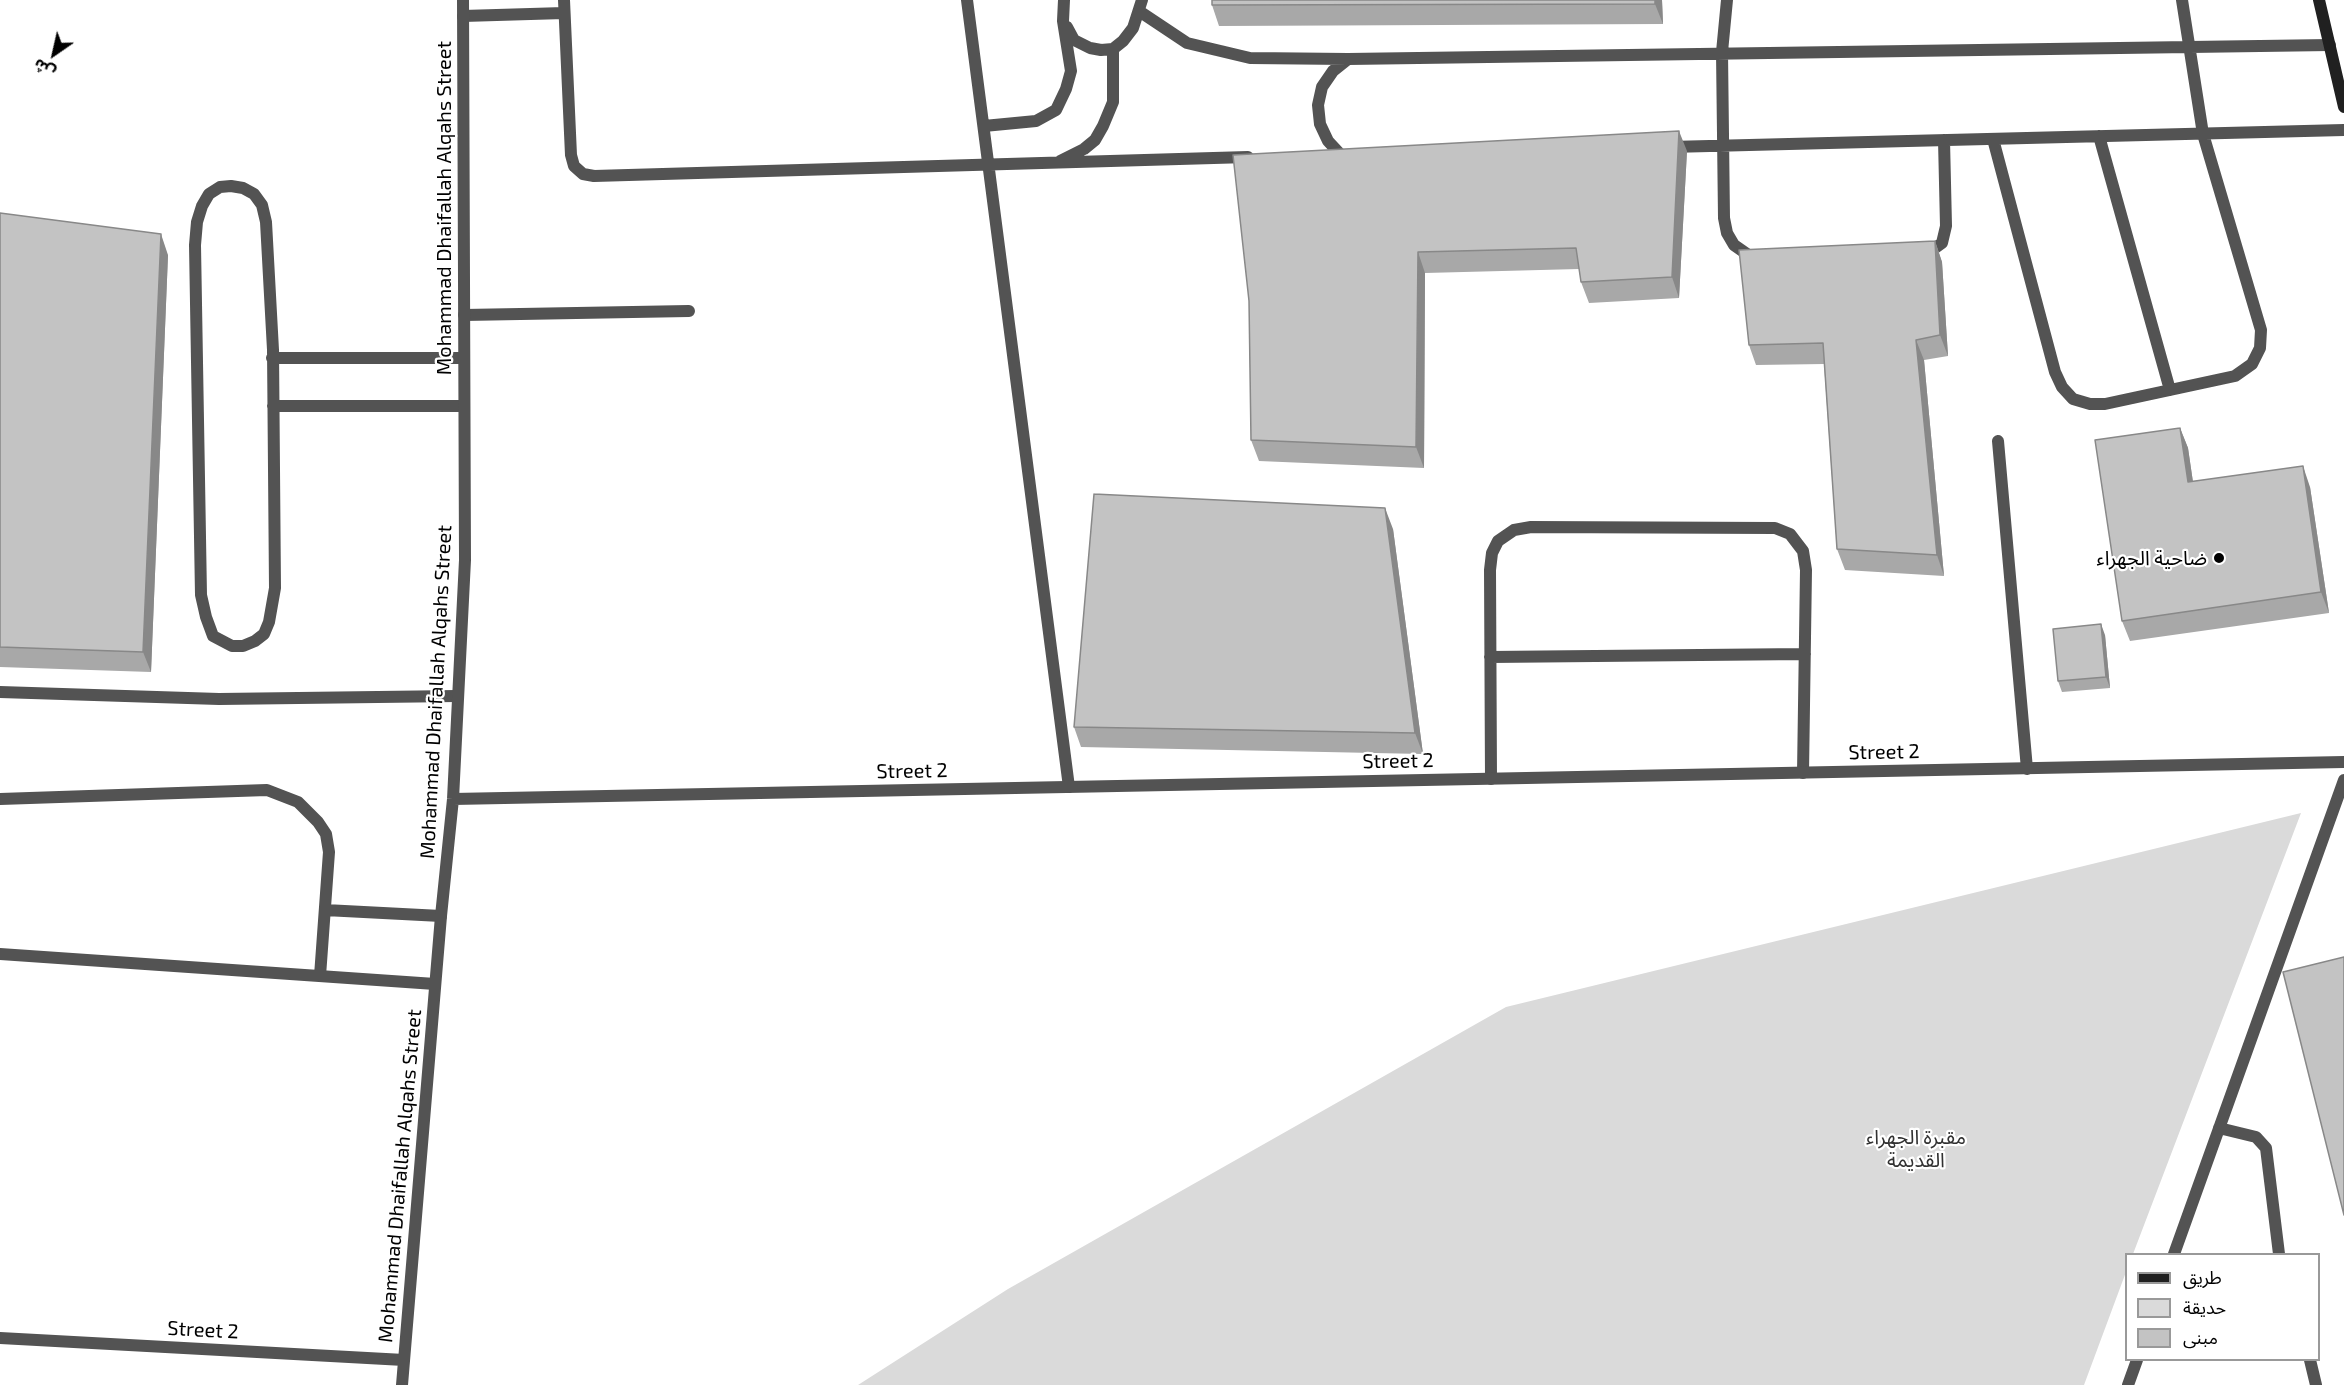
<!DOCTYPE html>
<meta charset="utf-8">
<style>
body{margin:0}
#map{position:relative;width:2344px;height:1385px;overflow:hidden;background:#fff;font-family:"Exo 2","Noto Sans Arabic",sans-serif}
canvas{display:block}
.legend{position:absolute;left:2125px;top:1253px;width:195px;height:108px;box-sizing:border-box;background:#fff;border:2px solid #999;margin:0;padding:8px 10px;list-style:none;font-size:18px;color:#000}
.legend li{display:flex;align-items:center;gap:12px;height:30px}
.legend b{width:30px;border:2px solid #999}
.north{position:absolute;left:24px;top:24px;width:60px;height:60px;-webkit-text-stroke:4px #fff;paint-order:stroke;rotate:214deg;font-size:16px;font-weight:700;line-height:24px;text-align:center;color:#000}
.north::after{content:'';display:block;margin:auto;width:21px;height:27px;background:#000;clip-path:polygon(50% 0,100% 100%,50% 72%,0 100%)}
</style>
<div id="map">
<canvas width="2344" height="1385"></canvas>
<ul class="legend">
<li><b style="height:8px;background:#202020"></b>طريق</li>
<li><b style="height:16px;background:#dadada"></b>حديقة</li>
<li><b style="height:16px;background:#c3c3c3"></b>مبنى</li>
</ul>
<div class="north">ش</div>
</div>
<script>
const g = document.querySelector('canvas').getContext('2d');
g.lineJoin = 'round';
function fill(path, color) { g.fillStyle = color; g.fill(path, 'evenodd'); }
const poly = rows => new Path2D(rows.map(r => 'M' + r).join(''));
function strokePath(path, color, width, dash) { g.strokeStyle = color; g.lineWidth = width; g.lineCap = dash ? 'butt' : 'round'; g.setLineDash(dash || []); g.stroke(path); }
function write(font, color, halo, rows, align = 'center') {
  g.font = font + ' "Exo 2","Noto Sans Arabic",sans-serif'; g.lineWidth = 4.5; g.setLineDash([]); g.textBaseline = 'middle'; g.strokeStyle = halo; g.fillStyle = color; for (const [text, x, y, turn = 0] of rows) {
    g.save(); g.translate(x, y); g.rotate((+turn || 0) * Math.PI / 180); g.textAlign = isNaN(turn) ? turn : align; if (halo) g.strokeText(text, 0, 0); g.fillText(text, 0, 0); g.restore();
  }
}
fill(poly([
 [2301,813,2133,1254,2126,1254,2126,1272,2084,1385,858,1385,1008,1289,1506,1007]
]), '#dadada');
strokePath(poly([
 [564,0,571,155,574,166,583,174,594,176,1248,157],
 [967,0,1069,787],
 [1727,0,1722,52,1724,218,1727,233,1734,245,1754,259],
 [1139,11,1187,43,1250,58,1348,59,2330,45],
 [463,16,564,13],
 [1067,27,1074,40,1090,48,1101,50,1113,49,1123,41,1133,28,1142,0],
 [984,126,1036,121,1056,110,1066,89,1071,71,1063,21,1064,0],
 [2099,136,2170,390],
 [1993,139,2055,372,2062,387,2073,399,2090,404,2105,404,2235,376,2252,364,2260,348,2261,330,2203,134,2182,0],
 [1670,147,2344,130],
 [1341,155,1328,141,1320,124,1318,105,1322,87,1333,71,1348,59],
 [1060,161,1084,149,1095,140,1103,126,1113,102,1113,49],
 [231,186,243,188,254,194,262,205,266,222,273,350,275,588,269,622,264,634,255,641,243,646,232,646,213,636,206,617,201,595,195,245,197,222,202,206,209,194,220,187,231,186],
 [1924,256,1942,243,1946,226,1944,140],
 [464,315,689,311],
 [272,358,464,358],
 [273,406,464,406],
 [1998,441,2027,769],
 [1490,657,1805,654],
 [0,692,219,699,457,696],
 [1491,779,1490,570,1492,553,1498,541,1514,530,1531,527,1775,528,1790,534,1803,551,1806,570,1803,773],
 [0,799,267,790,298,802,318,822,326,834,329,852,320,976],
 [325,910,441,916],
 [0,954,435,984],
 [2219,1128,2256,1137,2266,1148,2279,1254],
 [2174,1254,2344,780],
 [2310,1360,2316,1385],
 [2128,1385,2137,1360]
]), '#535353', 12);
strokePath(poly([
 [453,799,2344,762],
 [0,1338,404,1360],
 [402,1385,441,916,453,799,465,560,463,0]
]), '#535353', 12);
strokePath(poly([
 [2319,0,2344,107]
]), '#202020', 12);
fill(poly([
 [1212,0,1662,0,1663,24,1219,26,1212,5],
 [1687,151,1679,298,1589,303,1581,282,1579,269,1425,273,1424,468,1259,461,1251,440,1249,301],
 [0,213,168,255,151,672,0,667],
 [1935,241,1942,262,1948,356,1924,360,1944,576,1845,570,1837,549,1824,364,1756,365,1749,345],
 [2180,428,2188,448,2193,482,2310,487,2329,613,2130,641,2122,621],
 [1393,529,1423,754,1081,747,1074,727],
 [2105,635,2110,688,2062,692,2058,681]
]), '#a8a8a8');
fill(poly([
 [1655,0,1662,0,1663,24,1655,4],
 [1679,131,1687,151,1679,298,1672,277],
 [161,234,168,255,151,672,143,652],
 [1935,241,1942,262,1948,356,1940,335],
 [1418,252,1425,273,1424,468,1416,447],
 [1916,340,1924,360,1944,576,1937,555],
 [2180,428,2188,448,2196,503,2188,482],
 [2303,466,2310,487,2329,613,2321,592],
 [1385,508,1393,529,1423,754,1415,733],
 [2101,624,2105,635,2110,688,2106,677]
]), '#888');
const building = poly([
 [1212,0,1655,0,1655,4,1212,5,1212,0],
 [1679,131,1672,277,1581,282,1576,248,1418,252,1416,447,1251,440,1249,301,1233,155,1679,131],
 [0,213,161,234,143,652,0,647,0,213],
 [1935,241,1940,335,1916,340,1937,555,1837,549,1823,343,1749,345,1739,250,1935,241],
 [2180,428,2188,482,2303,466,2321,592,2122,621,2095,440,2180,428],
 [1094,494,1385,508,1415,733,1074,727,1094,494],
 [2101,624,2106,677,2058,681,2053,629,2101,624],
 [2344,957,2344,1215,2283,972,2344,957]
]);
fill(building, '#c3c3c3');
strokePath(building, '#888', 1.5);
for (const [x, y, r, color] of [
 [2219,558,6,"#000"]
]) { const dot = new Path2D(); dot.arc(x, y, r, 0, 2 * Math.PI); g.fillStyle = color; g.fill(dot); strokePath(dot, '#fff', 2); }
write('20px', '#000', '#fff', [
 ["Mohammad Dhaifallah Alqahs Street",444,208,-90],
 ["Mohammad Dhaifallah Alqahs Street",436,692,-87],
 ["Street 2",1884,752,-1],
 ["Street 2",1398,761,-1],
 ["Street 2",912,771,-1],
 ["Mohammad Dhaifallah Alqahs Street",400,1176,-85],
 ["Street 2",203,1330,3]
]);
write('20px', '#000', '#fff', [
 ["ضاحية الجهراء",2207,558]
], 'right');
write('20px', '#313131', '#fff', [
 ["مقبرة الجهراء",1916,1137],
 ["القديمة",1916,1160]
]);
</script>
